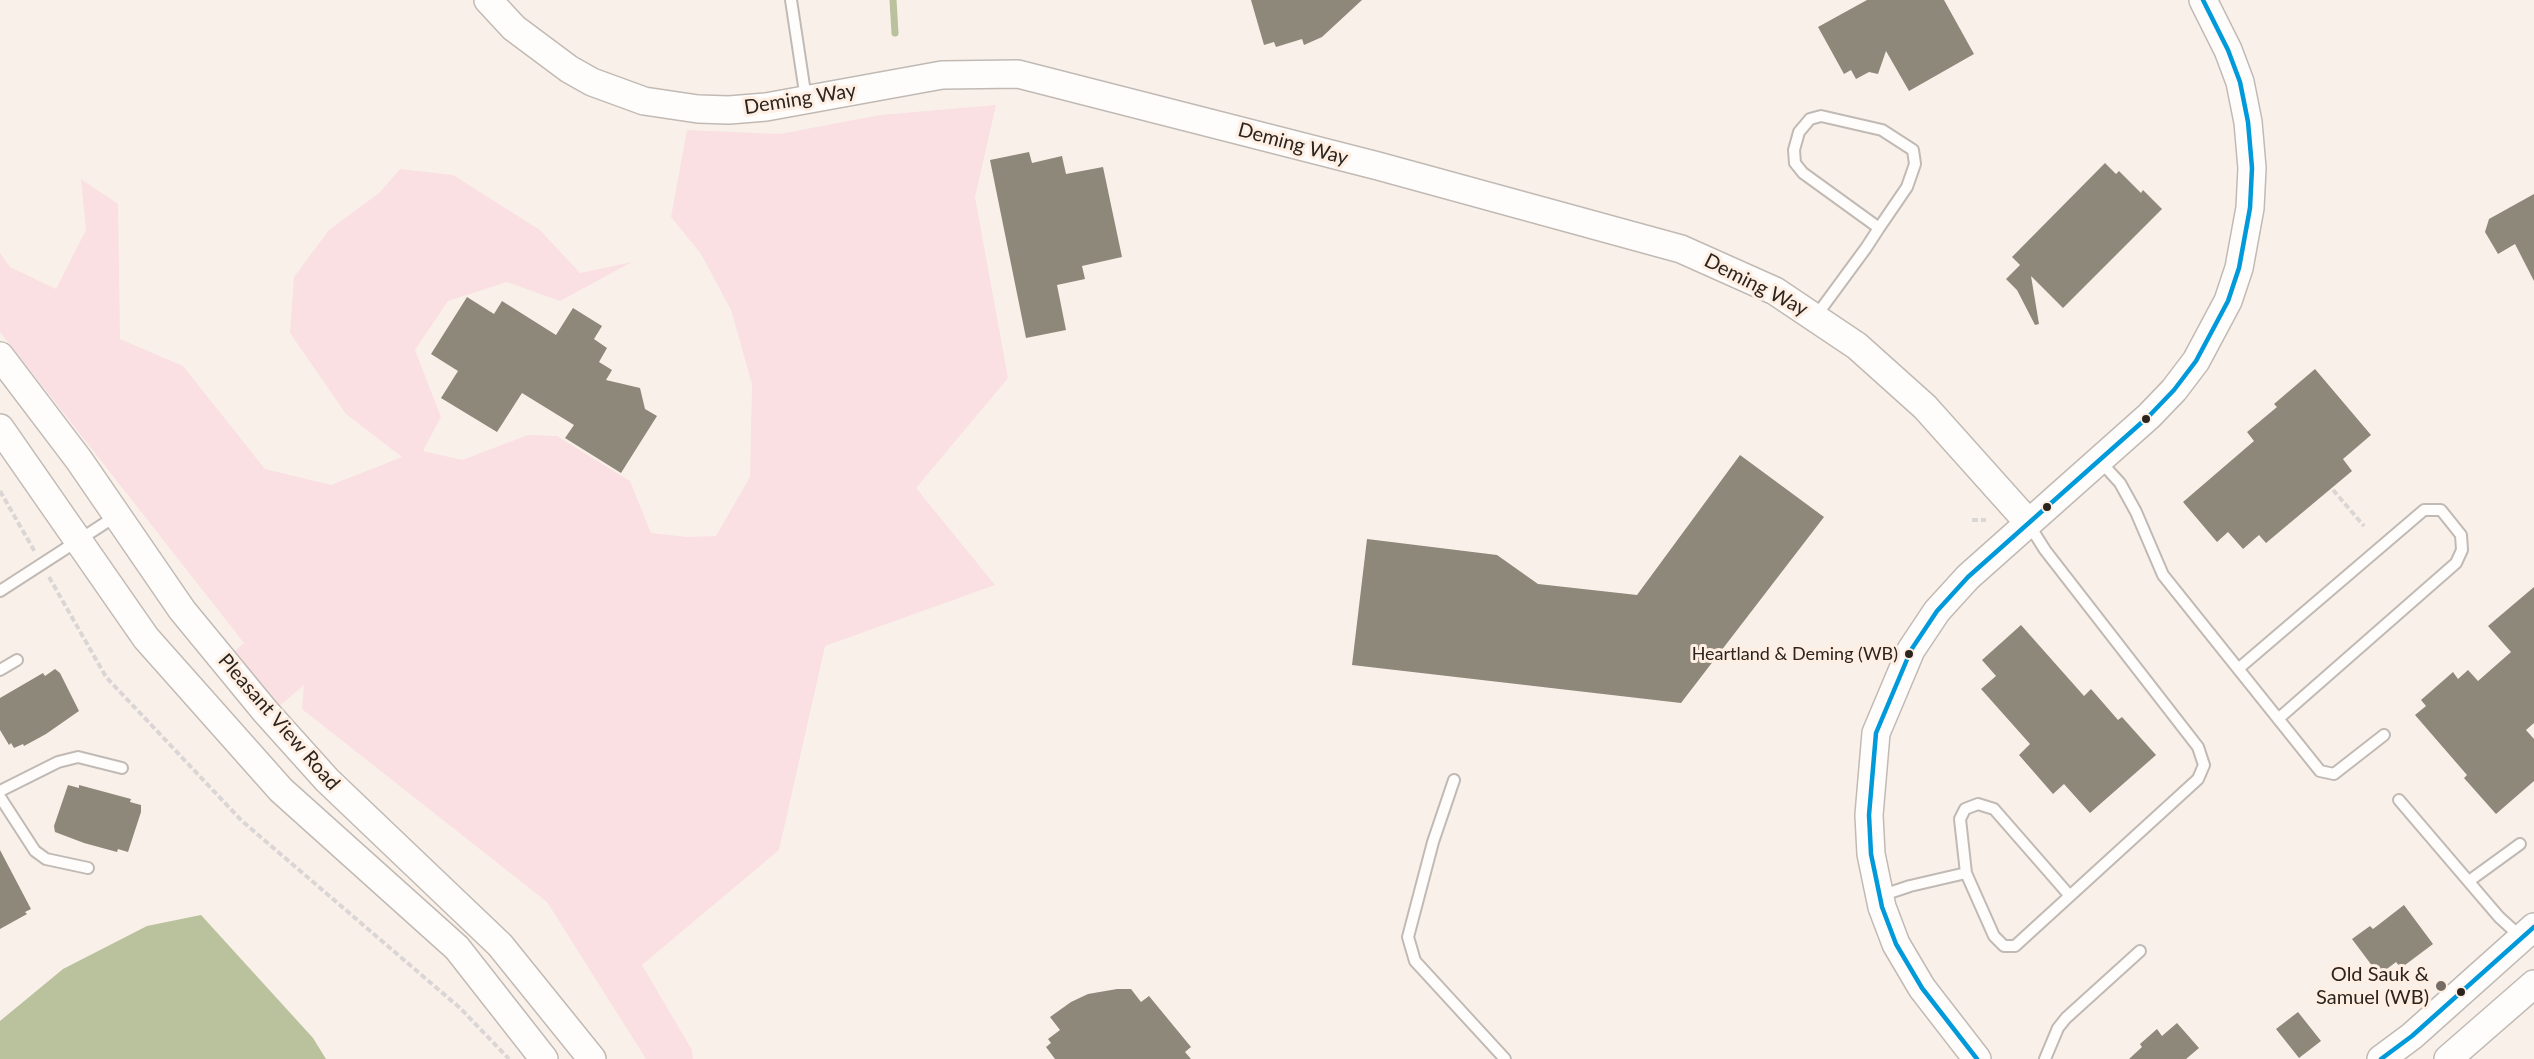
<!DOCTYPE html>
<style>
body{margin:0}
canvas{display:block;background:#f9f0e9}
</style>
<canvas width="2534" height="1059"></canvas>
<script>
const g = document.querySelector('canvas').getContext('2d');
g.lineJoin = 'round';
function fill(path, color) { g.fillStyle = color; g.fill(path, 'evenodd'); }
const poly = rows => new Path2D(rows.map(r => 'M' + r).join(''));
function strokePath(path, color, width, dash) { g.strokeStyle = color; g.lineWidth = width; g.lineCap = dash ? 'butt' : 'round'; g.setLineDash(dash || []); g.stroke(path); }
function write(font, color, halo, rows, align = 'center') {
  g.font = font + ' Lato,sans-serif'; g.lineWidth = 6; g.setLineDash([]); g.textBaseline = 'middle'; g.strokeStyle = halo; g.fillStyle = color; for (const [text, x, y, turn = 0] of rows) {
    g.save(); g.translate(x, y); g.rotate((+turn || 0) * Math.PI / 180); g.textAlign = isNaN(turn) ? turn : align; if (halo) g.strokeText(text, 0, 0); g.fillText(text, 0, 0); g.restore();
  }
}
fill(poly([
 [996,105,975,197,1008,378,916,488,995,585,825,646,779,850,642,965,692,1050,693,1059,646,1059,547,902,302,709,304,685,277,708,233,653,244,643,0,332,0,253,10,267,56,289,86,230,81,179,118,204,120,339,183,366,265,469,331,485,402,457,346,414,290,333,294,277,329,230,379,193,400,169,453,175,540,230,580,273,632,262,560,301,507,282,448,301,415,350,441,417,423,451,462,460,528,435,557,436,630,481,651,533,687,537,716,536,750,477,752,384,731,310,701,254,671,217,687,130,780,134,880,115]
]), '#fae0e2');
fill(poly([
 [201,915,313,1038,326,1059,0,1059,0,1021,63,969,147,926]
]), '#bac19d');
strokePath(poly([
 [893,0,895,33]
]), '#bac19d', 7);
fill(poly([
 [1251,0,1362,0,1322,37,1304,45,1302,39,1276,47,1274,42,1264,45],
 [1867,0,1944,0,1974,54,1909,91,1886,51,1878,74,1869,72,1856,79,1851,70,1844,74,1818,27],
 [1029,152,1032,163,1062,156,1066,174,1103,167,1122,257,1082,266,1085,279,1057,285,1066,330,1026,338,990,160],
 [2105,163,2116,174,2119,171,2141,193,2143,190,2162,209,2063,308,2031,276,2039,324,2035,325,2017,290,2006,279,2020,265,2012,257],
 [2534,194,2534,281,2515,244,2498,254,2485,232,2489,219],
 [467,297,494,314,502,301,556,335,573,308,602,326,594,339,607,348,599,362,612,370,606,380,640,388,645,409,657,416,621,473,565,438,574,425,522,393,497,432,441,398,458,371,431,354],
 [2315,369,2371,435,2343,459,2352,471,2266,543,2259,535,2243,549,2228,532,2217,542,2183,502,2254,441,2247,432,2277,407,2274,404],
 [1740,455,1824,517,1681,703,1352,665,1367,539,1497,555,1538,584,1637,595],
 [2534,587,2534,723,2526,730,2534,739,2534,781,2496,814,2464,778,2467,775,2415,715,2426,706,2421,700,2453,672,2458,679,2468,670,2478,681,2511,652,2488,626],
 [2021,625,2084,696,2091,689,2118,720,2122,717,2156,755,2090,813,2064,784,2053,794,2019,755,2030,744,1981,689,1996,676,1982,660],
 [55,669,60,673,79,711,46,734,24,746,23,744,14,748,11,743,9,745,0,730,0,698,43,673,45,676],
 [68,785,79,788,79,785,131,799,130,802,141,805,141,812,128,852,118,849,117,852,84,843,55,832,54,826],
 [0,850,31,909,25,912,27,914,0,929],
 [2404,905,2433,944,2401,968,2396,962,2379,975,2352,939,2370,926,2373,929],
 [1117,989,1131,989,1141,1002,1149,996,1191,1047,1185,1052,1191,1059,1055,1059,1046,1047,1051,1043,1048,1039,1060,1030,1050,1017,1071,1002,1088,994],
 [2298,1012,2321,1041,2299,1058,2276,1029],
 [2177,1023,2199,1048,2186,1059,2129,1059,2142,1047,2140,1044,2157,1029,2162,1036]
]), '#8e887a');
const lane = poly([
 [791,0,806,99],
 [1816,316,1866,248,1879,228,1907,187,1915,164,1913,150,1882,130,1821,116,1810,119,1799,132,1794,150,1795,163,1803,173,1879,228],
 [2099,460,2120,483,2136,512,2163,575,2320,771,2334,774,2384,735],
 [0,591,116,516],
 [2238,669,2424,510,2441,510,2461,535,2462,550,2456,563,2278,719],
 [0,670,17,660],
 [1454,780,1433,842,1408,937,1415,961,1505,1059],
 [0,791,58,762,78,757,122,768],
 [0,797,35,851,46,859,88,868],
 [2399,800,2499,917,2522,938],
 [1966,873,1960,819,1965,809,1978,804,1994,809,2070,896],
 [2469,881,2520,844],
 [1880,896,1910,886,1966,873,1994,936,2004,946,2015,946,2198,779,2204,765,2198,747,2045,550,2028,523],
 [2045,1059,2058,1028,2066,1018,2140,951]
]);
const secondary = poly([
 [488,0,514,28,569,69,592,82,644,101,698,109,729,110,766,107,942,75,1018,74,1378,166,1681,249,1775,291,1857,346,1925,407,2028,522],
 [0,356,79,460,182,610,265,711,327,780,500,945,592,1059],
 [0,428,146,638,281,790,457,948,544,1059],
 [1977,1059,1922,988,1896,944,1882,907,1871,854,1869,815,1876,733,1911,650,1937,611,1968,577,2149,416,2174,390,2196,361,2228,301,2239,268,2250,208,2252,168,2248,122,2240,82,2228,50,2203,0],
 [2381,1059,2412,1036,2534,927],
 [2448,1059,2534,984]
]);
strokePath(lane, '#c1bab4', 14);
strokePath(secondary, '#c1bab4', 30);
strokePath(poly([
 [2333,490,2364,526],
 [0,491,35,552],
 [1972,520,1986,520],
 [49,577,106,677,242,821,460,1008,509,1059]
]), '#dad6d5', 4, [6, 3]);
strokePath(lane, '#fefdfc', 10);
strokePath(secondary, '#fefdfc', 27);
strokePath(poly([
 [1977,1059,1922,988,1896,944,1882,907,1871,854,1869,815,1876,733,1911,650,1937,611,1968,577,2149,416,2174,390,2196,361,2228,301,2239,268,2250,208,2252,168,2248,122,2240,82,2228,50,2203,0],
 [2381,1059,2412,1036,2534,927]
]), '#009ada', 4.5);
for (const [x, y, r, color] of [
 [2146,419,5,"#2c251f"],
 [2047,507,5,"#2c251f"],
 [1909,654,5,"#2c251f"],
 [2441,986,6,"#746c66"],
 [2461,992,5,"#2c251f"]
]) { const dot = new Path2D(); dot.arc(x, y, r, 0, 2 * Math.PI); g.fillStyle = color; g.fill(dot); strokePath(dot, '#ffefe3', 2); }
write('18px', '#2c251f', '#ffefe3', [
 ["Heartland & Deming (WB)",1898,654]
], 'right');
write('20px', '#2c251f', '#ffefe3', [
 ["Deming Way",800,99,-9],
 ["Deming Way",1293,144,15],
 ["Deming Way",1756,285,27],
 ["Pleasant View Road",279,722,49]
]);
write('20px', '#2c251f', '#ffefe3', [
 ["Old Sauk &",2429,975],
 ["Samuel (WB)",2429,998]
], 'right');
</script>
